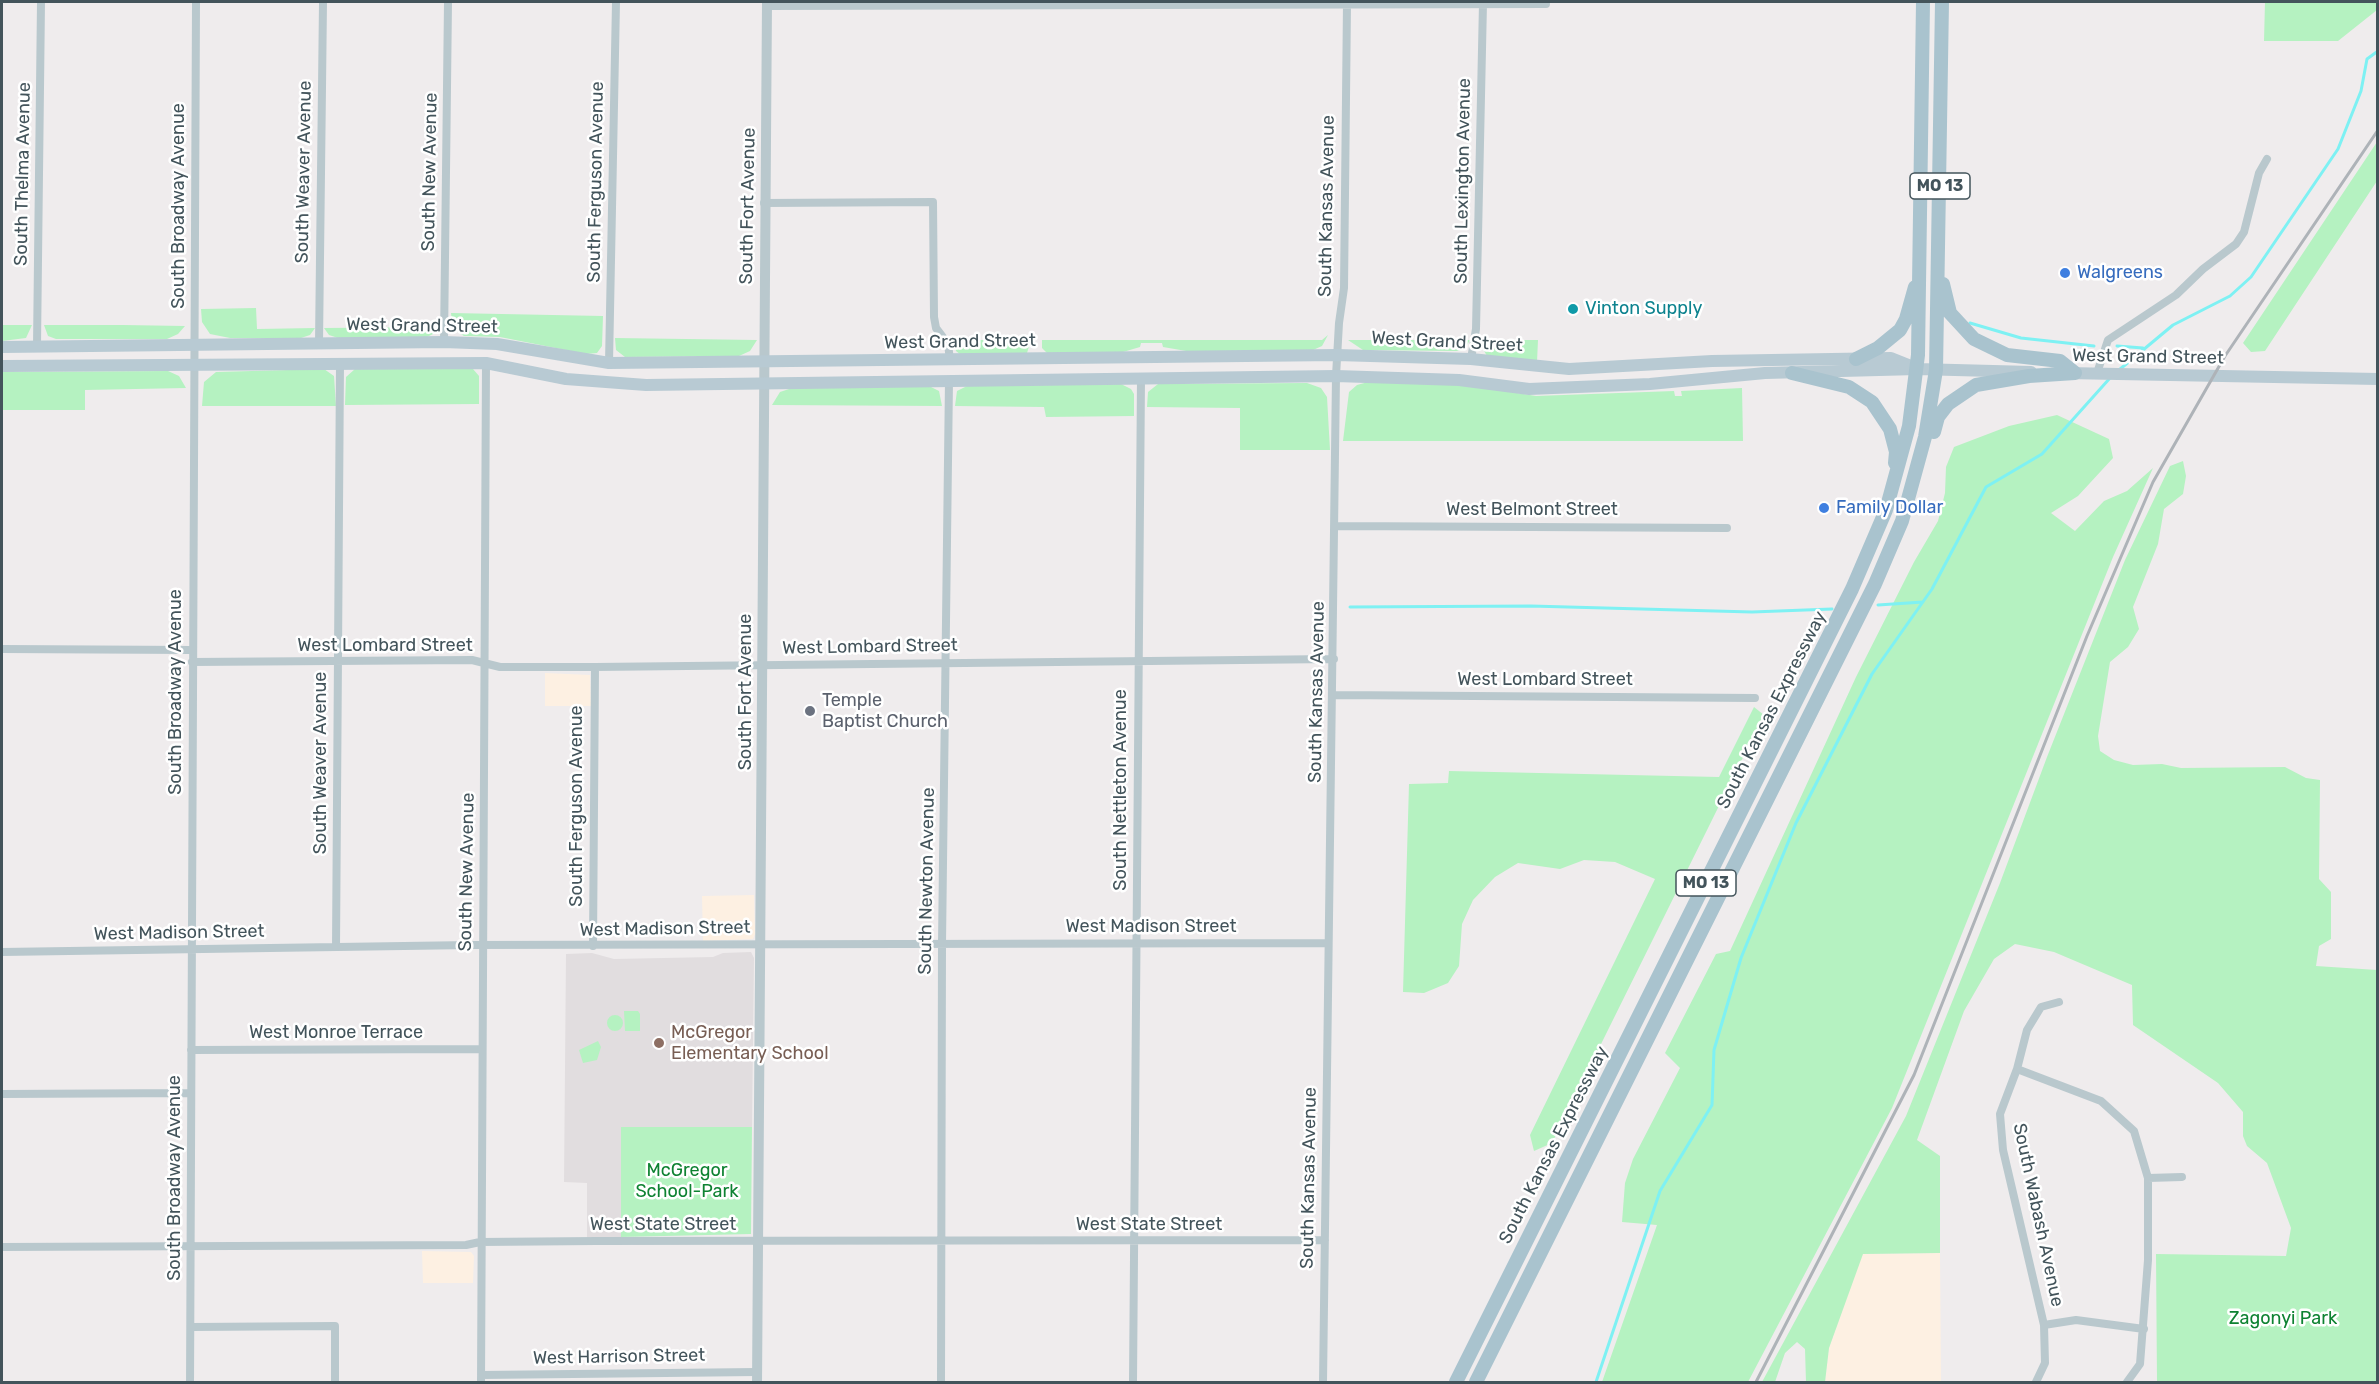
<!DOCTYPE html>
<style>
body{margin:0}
#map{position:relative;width:2379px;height:1384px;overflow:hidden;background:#efeced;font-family:Rubik,sans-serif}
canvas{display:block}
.frame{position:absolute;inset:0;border:3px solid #43545b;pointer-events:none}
</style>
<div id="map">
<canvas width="2379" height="1384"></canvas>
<div class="frame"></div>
</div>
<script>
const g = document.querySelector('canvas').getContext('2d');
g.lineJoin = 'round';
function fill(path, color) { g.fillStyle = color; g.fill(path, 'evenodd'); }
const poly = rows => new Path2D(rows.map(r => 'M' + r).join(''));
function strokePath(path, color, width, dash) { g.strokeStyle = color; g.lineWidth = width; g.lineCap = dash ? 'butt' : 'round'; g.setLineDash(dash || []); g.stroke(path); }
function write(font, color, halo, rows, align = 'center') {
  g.font = font + ' Rubik,sans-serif'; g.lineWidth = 5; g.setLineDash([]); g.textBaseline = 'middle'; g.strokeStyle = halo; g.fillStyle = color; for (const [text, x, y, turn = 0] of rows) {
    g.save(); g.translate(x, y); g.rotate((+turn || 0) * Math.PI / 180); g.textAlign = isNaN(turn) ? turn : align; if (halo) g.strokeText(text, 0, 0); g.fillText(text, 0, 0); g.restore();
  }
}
fill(poly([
 [545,673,590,675,591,706,545,706],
 [754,895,755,934,753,939,703,941,702,896],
 [422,1251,471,1252,474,1256,473,1283,423,1283],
 [1940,1253,1941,1382,1825,1382,1829,1348,1862,1254]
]), '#fdf0e2');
fill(poly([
 [751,952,754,958,752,1127,621,1127,621,1237,587,1237,587,1183,564,1182,566,954,592,953,614,959,713,957,723,953]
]), '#e1dddf');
fill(poly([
 [2265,2,2377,2,2377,10,2338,41,2264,41],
 [2377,142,2377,181,2265,351,2251,352,2243,343],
 [256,308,257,329,315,328,310,335,301,338,230,338,210,334,202,322,201,309],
 [451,313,603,316,602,346,597,353,586,354,500,337,464,336,453,329],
 [2,325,32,325,26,338,2,341],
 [44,325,123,325,185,326,178,334,167,339,56,339,48,336],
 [438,327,433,334,427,337,338,338,329,335,324,328],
 [1328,335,1322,346,1313,350,1192,352,1163,347,1162,343,1141,343,1140,347,1123,352,1047,353,1042,348,1042,340,1322,340],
 [615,338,757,340,750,351,739,356,625,357,616,350],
 [954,340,1031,340,1027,353,961,355,956,351],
 [1348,340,1470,340,1464,350,1456,351,1363,350],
 [1482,340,1538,340,1537,362,1487,356,1483,349],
 [467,368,473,369,479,376,479,404,345,405,346,377,355,369],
 [324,369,334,376,336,406,202,406,204,382,216,372],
 [168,371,179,376,186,388,85,390,85,410,2,410,2,372],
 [1368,382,1461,384,1536,396,1674,391,1675,396,1682,396,1681,391,1742,388,1743,441,1343,441,1349,392,1357,385],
 [1307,383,1321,388,1327,397,1330,450,1240,450,1240,408,1147,407,1148,392,1158,384],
 [1121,384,1131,389,1134,394,1134,416,1046,417,1044,407,955,406,957,391,967,386],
 [929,386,939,391,942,406,772,405,780,392,792,388],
 [2057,415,2109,439,2113,458,2078,496,2051,513,2075,531,2104,501,2127,491,2153,468,2113,557,1892,1108,1748,1382,1602,1382,1657,1225,1622,1222,1625,1183,1633,1159,1680,1068,1665,1053,1716,954,1730,951,1856,677,1914,562,1938,521,1945,493,1946,467,1954,447,2009,426],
 [2183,461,2186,476,2183,494,2164,509,2158,544,2133,607,2139,629,2128,647,2110,662,2098,736,2100,751,2114,760,2133,765,2162,764,2181,768,2285,767,2306,778,2320,780,2319,879,2331,892,2331,939,2319,946,2316,966,2377,970,2377,1382,2157,1382,2156,1254,2286,1256,2291,1228,2267,1163,2247,1146,2243,1136,2243,1112,2218,1083,2133,1025,2132,985,2054,952,2015,944,1994,959,1964,1011,1917,1140,1940,1156,1940,1253,1863,1254,1829,1348,1825,1382,1806,1382,1805,1349,1797,1342,1785,1353,1775,1382,1762,1382,1906,1116,2000,883,2047,757,2125,560,2170,466],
 [1754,707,1764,715,1552,1143,1534,1151,1530,1135,1655,879,1615,862,1584,860,1560,869,1518,863,1495,877,1473,900,1462,924,1459,966,1448,983,1424,993,1403,992,1409,784,1448,783,1449,771,1719,777],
 [624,1011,638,1011,640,1014,640,1031,625,1031],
 '607 1023a8 8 0 1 1 16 0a8 8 0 1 1-16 0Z',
 [598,1041,601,1047,597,1060,583,1063,579,1050],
 [621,1127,752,1127,751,1234,621,1237]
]), '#b5f2c1');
strokePath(poly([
 [1970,323,2021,338,2094,346],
 [2117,346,2143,348],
 [2119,370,2173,325,2230,296,2251,277,2338,149,2361,91,2367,59,2378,51],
 [1878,605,1923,602],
 [1350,607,1531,606,1752,612,1832,609],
 [1596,1382,1660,1191,1712,1105,1714,1050,1741,958,1796,823,1872,674,1932,589,1986,487,2042,454,2110,378]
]), '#7ef1f3', 3);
strokePath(poly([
 [767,6,1546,4],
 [764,203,933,202,934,317,936,328,948,344,950,360],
 [444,342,448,2],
 [319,343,323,2],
 [37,346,41,2],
 [1471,359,1476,329,1483,3],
 [609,363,616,2],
 [2097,373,2108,340,2176,295,2203,269,2236,244,2244,232,2259,173,2267,159],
 [1336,526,1727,528],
 [2,649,192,650],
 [192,662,472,660,500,667,595,667,1334,659],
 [1334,695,1755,698],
 [593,946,595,667],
 [336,947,340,363],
 [2,952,471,945,1328,943],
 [191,1050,481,1049],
 [2017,1069,2101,1101,2134,1131,2148,1178,2148,1260,2140,1364,2127,1382],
 [2,1094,191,1093],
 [2148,1178,2182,1177],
 [2,1247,466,1245,480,1242,596,1241,1325,1240],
 [2044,1325,2076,1320,2144,1329],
 [192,1327,335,1326,335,1382],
 [481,1375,757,1372],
 [190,1382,196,2],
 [481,1382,486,363],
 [941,1382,942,943,949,380],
 [1133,1382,1141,378],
 [1323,1382,1336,376,1339,323,1344,288,1347,3],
 [2036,1382,2045,1363,2044,1325,2003,1150,2000,1114,2017,1069,2027,1030,2041,1007,2059,1002]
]), '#b9c8cd', 8);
strokePath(poly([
 [757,1382,767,2]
]), '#b9c8cd', 10);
strokePath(poly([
 [2,347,444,342,497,344,609,363,1337,355,1471,359,1569,369,1712,361,1891,358,1916,368],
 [2,366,486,363,566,379,646,385,1336,376,1459,380,1529,389,1650,384,1765,373,1917,369,2031,372],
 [2066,373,2378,379]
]), '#b8cad3', 12);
strokePath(poly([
 [1943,284,1950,313,1974,339,2007,355,2060,361,2075,373],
 [1856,359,1878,348,1900,330,1906,319,1915,287],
 [1792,373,1849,387,1872,402,1890,429,1896,452,1895,463],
 [1934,432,1938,417,1948,404,1976,385,2029,376,2075,373],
 [1456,1382,1852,589,1886,510,1909,426,1918,355,1923,2],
 [1476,1382,1875,584,1902,521,1925,437,1936,370,1942,2]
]), '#a9c3ce', 14);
strokePath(poly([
 [1756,1382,1914,1075,2087,636,2153,482,2225,356,2378,130]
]), '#aeb3b8', 3);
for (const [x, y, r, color] of [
 [2065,273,6,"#3f7fe0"],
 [1573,309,6,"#0f9aa8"],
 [1824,508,6,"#3f7fe0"],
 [810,711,6,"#6b7280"],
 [659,1043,6,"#8d6e63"]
]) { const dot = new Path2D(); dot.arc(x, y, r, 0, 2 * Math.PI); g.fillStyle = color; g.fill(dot); strokePath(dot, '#fff', 2); }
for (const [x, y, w] of [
 [1940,186,60],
 [1706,883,60]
]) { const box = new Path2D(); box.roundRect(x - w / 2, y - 13, w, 26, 4.5); g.fillStyle = '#fff'; g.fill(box); strokePath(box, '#43545b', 1.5); }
write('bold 16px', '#43545b', null, [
 ["MO 13",1940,186],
 ["MO 13",1706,883]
]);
write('18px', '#43545b', '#fff', [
 ["South Weaver Avenue",304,172,-89],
 ["South New Avenue",430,172,-89],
 ["South Thelma Avenue",23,174,-89],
 ["South Lexington Avenue",1463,181,-89],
 ["South Ferguson Avenue",596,182,-89],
 ["South Broadway Avenue",179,206,-90],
 ["South Fort Avenue",748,206,-89],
 ["South Kansas Avenue",1327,206,-89],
 ["West Grand Street",422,326,1],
 ["West Grand Street",960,342,-1],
 ["West Grand Street",1447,342,3],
 ["West Grand Street",2148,357,1],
 ["West Belmont Street",1532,510],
 ["West Lombard Street",385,646],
 ["West Lombard Street",870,647,-1],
 ["West Lombard Street",1545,680],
 ["South Broadway Avenue",176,692,-90],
 ["South Fort Avenue",746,692,-90],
 ["South Kansas Avenue",1317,692,-89],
 ["South Kansas Expressway",1772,710,-63],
 ["South Weaver Avenue",321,763,-90],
 ["South Nettleton Avenue",1121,790,-90],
 ["South Ferguson Avenue",577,806,-90],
 ["South New Avenue",467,872,-89],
 ["South Newton Avenue",927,881,-89],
 ["West Madison Street",1151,927],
 ["West Madison Street",665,929,-1],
 ["West Madison Street",179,933,-1],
 ["West Monroe Terrace",336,1033],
 ["South Kansas Expressway",1554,1145,-63],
 ["South Broadway Avenue",175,1178,-90],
 ["South Kansas Avenue",1309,1178,-89],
 ["South Wabash Avenue",2038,1215,78],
 ["West State Street",663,1225],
 ["West State Street",1149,1225],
 ["West Harrison Street",619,1357,-1]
]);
write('18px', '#366cbe', '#fff', [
 ["Walgreens",2077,273],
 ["Family Dollar",1836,508]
], 'left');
write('18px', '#0d838f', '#fff', [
 ["Vinton Supply",1585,309]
], 'left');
write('18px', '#5b616d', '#fff', [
 ["Temple",822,701],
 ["Baptist Church",822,722]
], 'left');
write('18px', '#785e54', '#fff', [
 ["McGregor",671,1033],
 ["Elementary School",671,1054]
], 'left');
write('18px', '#0e8232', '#fff', [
 ["McGregor",687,1171],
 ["School-Park",687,1192],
 ["Zagonyi Park",2283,1319]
]);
</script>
